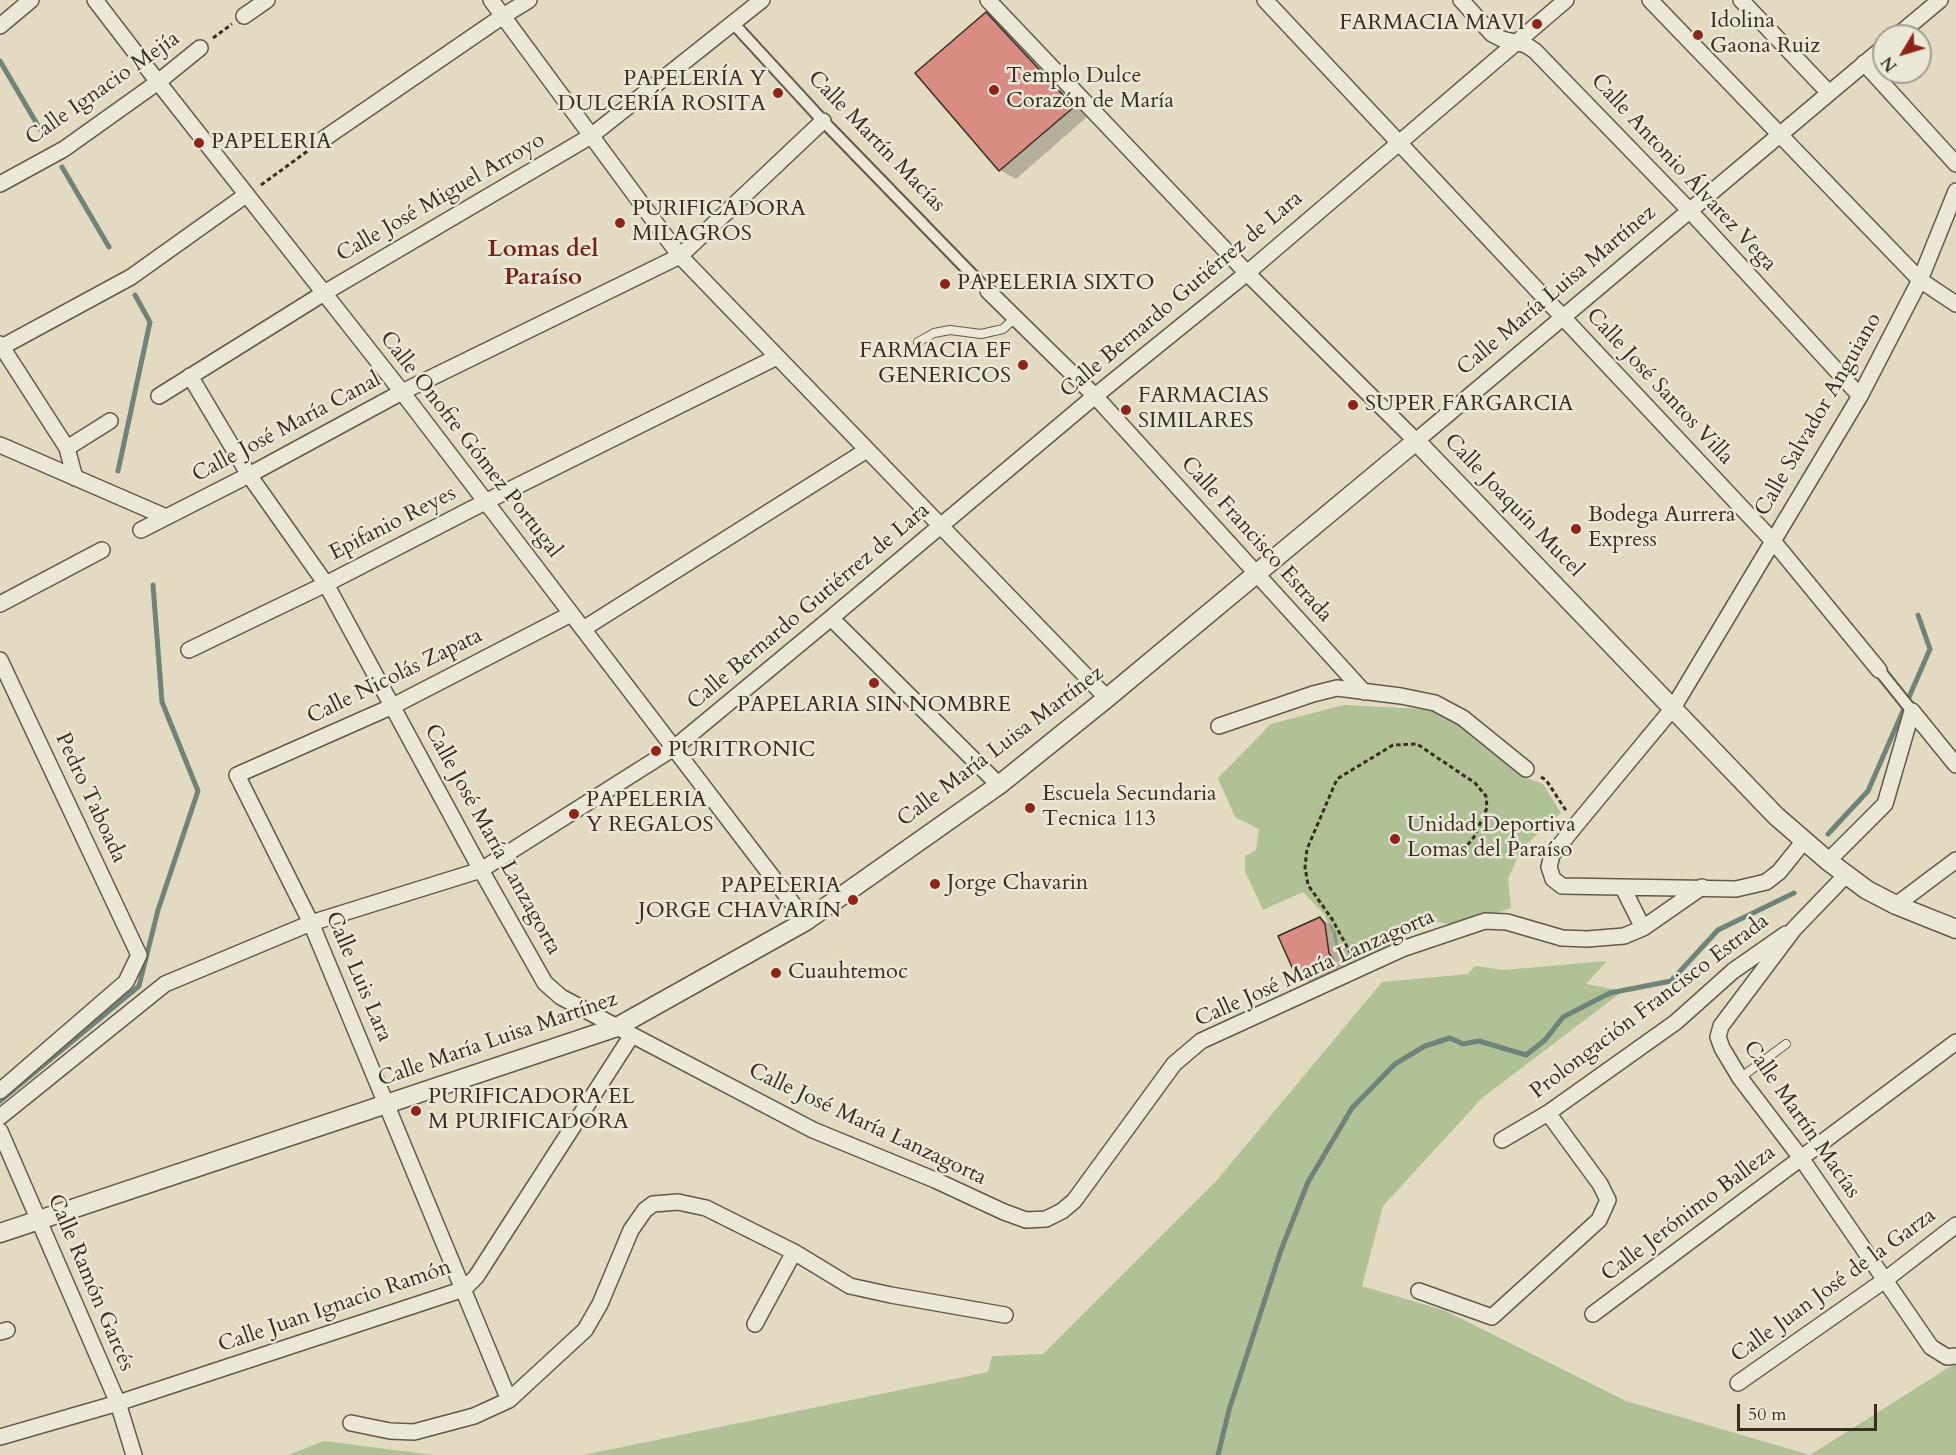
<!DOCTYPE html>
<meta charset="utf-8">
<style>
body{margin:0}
#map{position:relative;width:1956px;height:1455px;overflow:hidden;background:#e2dbc1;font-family:Cardo,serif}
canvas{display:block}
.north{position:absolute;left:1872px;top:24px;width:60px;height:60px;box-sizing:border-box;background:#ece8d7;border:2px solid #a49e8f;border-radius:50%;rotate:232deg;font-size:16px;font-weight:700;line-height:24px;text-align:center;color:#382e22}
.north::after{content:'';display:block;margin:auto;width:21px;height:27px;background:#8f2418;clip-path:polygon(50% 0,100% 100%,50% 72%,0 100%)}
.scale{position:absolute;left:1737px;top:1404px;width:140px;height:27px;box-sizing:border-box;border:3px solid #382e22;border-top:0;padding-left:8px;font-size:18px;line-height:21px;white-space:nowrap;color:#382e22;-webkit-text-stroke:4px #ece8d7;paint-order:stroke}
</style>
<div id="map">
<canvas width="1956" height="1455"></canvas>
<div class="north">N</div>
<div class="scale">50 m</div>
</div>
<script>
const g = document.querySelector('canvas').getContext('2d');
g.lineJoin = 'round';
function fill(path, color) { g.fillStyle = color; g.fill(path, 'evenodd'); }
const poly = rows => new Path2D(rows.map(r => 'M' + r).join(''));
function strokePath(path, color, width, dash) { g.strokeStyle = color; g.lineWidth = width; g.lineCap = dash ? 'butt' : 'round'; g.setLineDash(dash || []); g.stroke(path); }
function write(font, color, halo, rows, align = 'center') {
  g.font = font + ' Cardo,serif'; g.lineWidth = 5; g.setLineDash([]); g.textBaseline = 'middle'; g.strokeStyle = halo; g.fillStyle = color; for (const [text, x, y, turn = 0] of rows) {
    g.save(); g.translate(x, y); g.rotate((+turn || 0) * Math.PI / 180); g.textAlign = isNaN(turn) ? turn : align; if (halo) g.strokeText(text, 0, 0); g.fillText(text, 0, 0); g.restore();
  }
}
fill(poly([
 [1344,705,1442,710,1524,777,1543,784,1561,813,1521,849,1508,879,1511,908,1460,925,1436,922,1347,966,1337,952,1332,931,1324,914,1303,892,1263,910,1245,871,1245,856,1256,850,1259,829,1235,817,1218,778,1271,724],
 [1607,961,1586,984,1623,991,1482,1098,1383,1206,1362,1286,1446,1311,1626,1401,1810,1455,1956,1363,1956,1455,583,1455,988,1372,992,1356,1043,1354,1217,1180,1382,982,1468,974,1475,966,1503,970],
 [324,1441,433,1455,288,1455]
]), '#b0c196');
fill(poly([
 [986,14,1002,23,1088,116,1016,179,1000,170,917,73],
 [1320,918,1331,925,1336,932,1341,961,1344,966,1309,982,1297,975]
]), '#0003');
strokePath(poly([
 [0,61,40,129],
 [62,167,109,247],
 [118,471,150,322,135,295],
 [1828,834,1868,791,1930,649,1918,615],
 [0,1101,139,986,158,910,198,791,162,702,153,585],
 [1218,1455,1229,1410,1281,1250,1308,1182,1352,1108,1395,1064,1425,1046,1450,1038,1463,1044,1479,1041,1526,1055,1545,1040,1563,1017,1610,993,1671,981,1718,930,1794,893]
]), '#70837b', 5);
const building = poly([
 [986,12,1074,107,999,171,915,73,986,12],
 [1320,917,1325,924,1329,953,1333,959,1296,976,1278,936,1320,917]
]);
fill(building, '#d98c84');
strokePath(building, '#382e22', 1.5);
const service = poly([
 [918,342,934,333,950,330,981,334,1003,329,1015,318],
 [1740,1078,1786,1044]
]);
const pedestrian = poly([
 [733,23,823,121,988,291],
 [1879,670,1912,711]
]);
const minor = poly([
 [95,0,158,82,402,392,806,921],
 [491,0,680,256,1107,698],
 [988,0,1247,273,1416,441,1884,47],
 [1265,0,1773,541,1879,670],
 [1461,0,1492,34,1502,39,1526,45,1535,51,1690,211,1860,396],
 [1650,0,1920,280,1956,304],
 [1741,0,1829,93],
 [244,16,267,0],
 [0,26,31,0],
 [1897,36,1940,0],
 [1864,63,1956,164],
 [322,140,503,16,529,0],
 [0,184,64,149,158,82,200,48],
 [988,291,1095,396,1364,692],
 [0,344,67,448,75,478],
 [0,348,131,277,246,195],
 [190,376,249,475,326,584,481,870,545,983,561,997,632,1035,813,1130,935,1180,1004,1212,1026,1220,1046,1219,1062,1211,1074,1201,1174,1064,1201,1041,1402,949,1485,921,1507,922,1562,938,1587,939,1624,936,1643,928,1702,887],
 [159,396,324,293,591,136,762,0],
 [0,445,166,517],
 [67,448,110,421],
 [141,530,249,475,402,392,680,256,823,121],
 [0,604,102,550],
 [831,618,999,785],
 [583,629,867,450],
 [189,650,326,584,485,502,777,357],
 [0,660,139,955,126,982,0,1091],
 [1912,711,1956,765],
 [1219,726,1313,694,1337,688,1401,696,1435,703,1463,718,1526,769],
 [1804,841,1779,872,1766,882,1736,889,1562,886,1553,879,1549,867,1552,855,1576,825,1673,708,1860,396,1920,280,1956,191],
 [1828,861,1885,804,1912,711],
 [1846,875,1794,929,1721,1026,1718,1037,1722,1048,1740,1078,1801,1158,1931,1347,1947,1357,1956,1356],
 [1623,888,1643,928],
 [1896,905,1956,860],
 [0,1117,165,984,311,923,481,870,674,748,831,618,1095,396,1247,273,1566,0],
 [0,1131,118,1403,134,1455],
 [1502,1140,1548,1113,1676,1022,1733,971,1786,934],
 [1419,1291,1492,1317,1599,1220,1608,1200,1600,1184,1548,1113],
 [1593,1314,1956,1042],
 [755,1324,794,1252],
 [0,1332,7,1330],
 [1738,1383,1885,1280,1956,1225],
 [509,1400,311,923,237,775,393,706,571,614],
 [351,1423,390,1431,414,1432,474,1416,509,1400,585,1330,600,1304,631,1230,645,1210,653,1204,678,1202,706,1208,794,1252,850,1286,891,1295,1005,1315],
 [0,1437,118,1403,464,1289,476,1277,632,1035]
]);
const tertiary = poly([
 [0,1233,617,1027,806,921,999,785,1107,698,1416,441,1776,816,1828,861,1867,890,1896,905,1956,929]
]);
strokePath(service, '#62594a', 10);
strokePath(pedestrian, '#62594a', 14);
strokePath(minor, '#62594a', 18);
strokePath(tertiary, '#62594a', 21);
strokePath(poly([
 [213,38,232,24],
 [261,185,309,150],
 [1541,777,1546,780,1567,812],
 [1351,954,1332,919,1308,885,1305,867,1307,849,1337,779,1393,745,1417,744,1475,783,1486,796,1487,808,1474,837,1460,854]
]), '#382e22', 3, [4.5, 3]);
strokePath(service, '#ece8d7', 8);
strokePath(pedestrian, '#ece8d7', 10);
strokePath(minor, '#ece8d7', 15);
strokePath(tertiary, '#ece8d7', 18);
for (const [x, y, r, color] of [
 [1537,24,6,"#8f2418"],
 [1698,35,6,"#8f2418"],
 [994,90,6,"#8f2418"],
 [778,93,6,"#8f2418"],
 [199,143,6,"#8f2418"],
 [620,223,6,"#8f2418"],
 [945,284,6,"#8f2418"],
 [1023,365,6,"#8f2418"],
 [1353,405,6,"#8f2418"],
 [1126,410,6,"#8f2418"],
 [1576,529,6,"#8f2418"],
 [874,683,6,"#8f2418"],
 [656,751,6,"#8f2418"],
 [1030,808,6,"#8f2418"],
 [574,814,6,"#8f2418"],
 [1395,839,6,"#8f2418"],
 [935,884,6,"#8f2418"],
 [853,900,6,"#8f2418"],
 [776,973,6,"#8f2418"],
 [416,1111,6,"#8f2418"]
]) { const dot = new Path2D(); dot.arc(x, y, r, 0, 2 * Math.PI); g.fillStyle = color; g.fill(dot); strokePath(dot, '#ece8d7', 2); }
write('22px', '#382e22', '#ece8d7', [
 ["Idolina",1710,22],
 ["Gaona Ruiz",1710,47],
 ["FARMACIA MAVI",1525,24,"right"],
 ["Templo Dulce",1006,77],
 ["Corazón de María",1006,102],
 ["PAPELERÍA Y",766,80,"right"],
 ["DULCERÍA ROSITA",766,105,"right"],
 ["PAPELERIA",211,143],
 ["PURIFICADORA",632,210],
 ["MILAGROS",632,235],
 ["PAPELERIA SIXTO",957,284],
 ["FARMACIA EF",1011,352,"right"],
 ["GENERICOS",1011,377,"right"],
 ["FARMACIAS",1138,397],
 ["SIMILARES",1138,422],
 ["SUPER FARGARCIA",1365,405],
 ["Bodega Aurrera",1588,516],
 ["Express",1588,541],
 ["PAPELARIA SIN NOMBRE",874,706,"center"],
 ["PURITRONIC",668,751],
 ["Escuela Secundaria",1042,795],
 ["Tecnica 113",1042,820],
 ["PAPELERIA",586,801],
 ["Y REGALOS",586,826],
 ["Unidad Deportiva",1407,826],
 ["Lomas del Paraíso",1407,851],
 ["Jorge Chavarin",947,884],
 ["PAPELERIA",841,887,"right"],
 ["JORGE CHAVARIN",841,912,"right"],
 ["Cuauhtemoc",788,973],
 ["PURIFICADORA EL",428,1098],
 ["M PURIFICADORA",428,1123]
], 'left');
write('22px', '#382e22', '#ece8d7', [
 ["Calle Ignacio Mejía",103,89,-35],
 ["Calle Martín Macías",876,142,46],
 ["Calle Antonio Álvarez Vega",1683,173,47],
 ["Calle José Miguel Arroyo",441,198,-30],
 ["Calle María Luisa Martínez",1557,291,-40],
 ["Calle Bernardo Gutiérrez de Lara",1182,295,-40],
 ["Calle José Santos Villa",1659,387,47],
 ["Calle Salvador Anguiano",1819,415,-60],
 ["Calle José María Canal",287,428,-28],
 ["Calle Onofre Gómez Portugal",470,445,52],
 ["Calle Joaquín Mucel",1513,506,46],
 ["Epifanio Reyes",393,524,-27],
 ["Calle Francisco Estrada",1256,540,48],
 ["Calle Bernardo Gutiérrez de Lara",809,607,-40],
 ["Calle Nicolás Zapata",395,677,-26],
 ["Calle María Luisa Martínez",1001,747,-37],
 ["Pedro Taboada",90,798,65],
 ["Calle José María Lanzagorta",492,840,61],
 ["Calle José María Lanzagorta",1315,969,-24],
 ["Calle Luis Lara",358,977,67],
 ["Prolongación Francisco Estrada",1650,1007,-37],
 ["Calle María Luisa Martínez",498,1040,-19],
 ["Calle Martín Macías",1801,1120,55],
 ["Calle José María Lanzagorta",867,1125,25],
 ["Calle Jerónimo Balleza",1689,1214,-37],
 ["Calle Ramón Garcés",90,1283,67],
 ["Calle Juan José de la Garza",1834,1286,-36],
 ["Calle Juan Ignacio Ramón",335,1307,-19]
]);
write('bold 24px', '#7a1f14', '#ece8d7', [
 ["Lomas del",543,250],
 ["Paraíso",543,278]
]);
</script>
